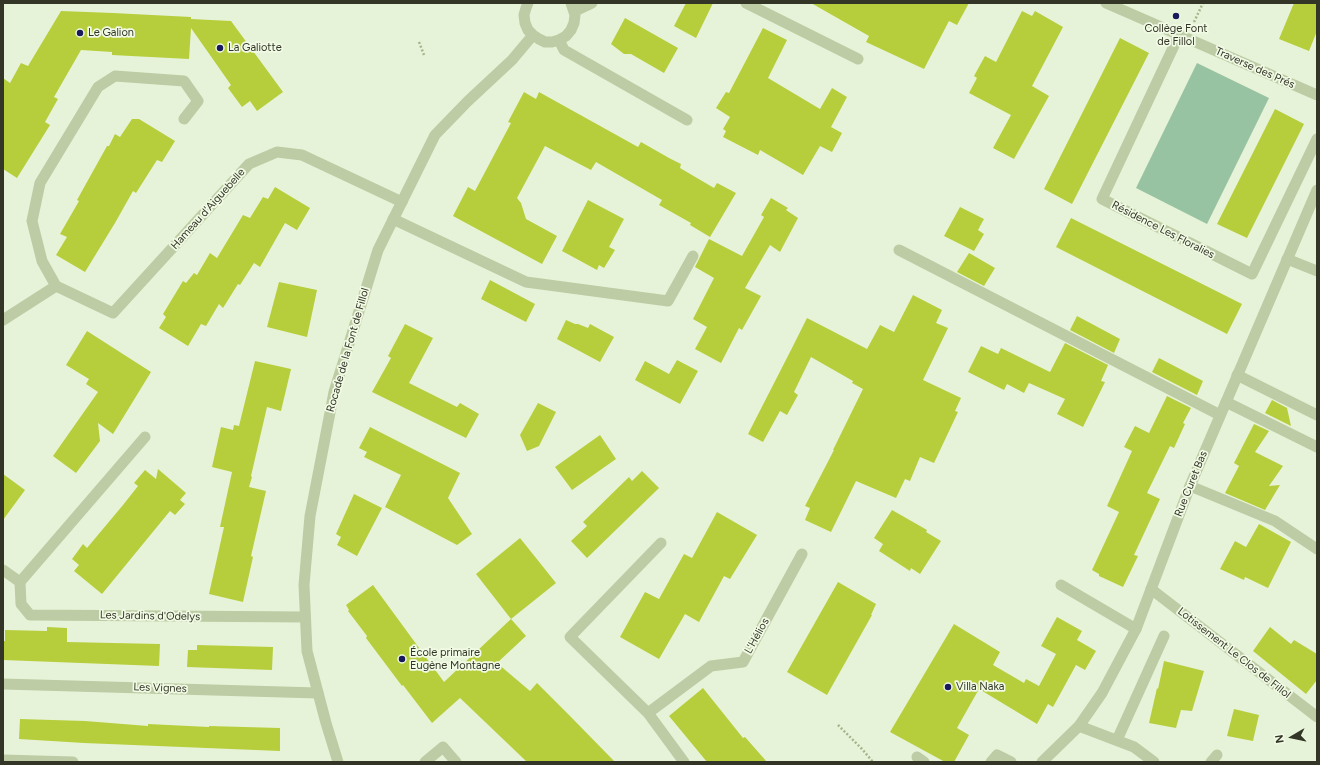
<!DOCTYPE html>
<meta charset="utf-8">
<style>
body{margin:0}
#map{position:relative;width:1320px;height:765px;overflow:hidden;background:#e7f3d8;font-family:Figtree,sans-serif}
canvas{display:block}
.frame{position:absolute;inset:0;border:4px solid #333626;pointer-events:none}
.north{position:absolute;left:1272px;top:717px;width:40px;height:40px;-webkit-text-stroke:3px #f1fae5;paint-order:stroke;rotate:261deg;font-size:11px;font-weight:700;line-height:16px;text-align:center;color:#333626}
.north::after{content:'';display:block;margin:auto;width:14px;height:18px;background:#333626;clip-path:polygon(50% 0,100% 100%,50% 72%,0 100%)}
</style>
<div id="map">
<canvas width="1320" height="765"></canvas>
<div class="frame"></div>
<div class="north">N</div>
</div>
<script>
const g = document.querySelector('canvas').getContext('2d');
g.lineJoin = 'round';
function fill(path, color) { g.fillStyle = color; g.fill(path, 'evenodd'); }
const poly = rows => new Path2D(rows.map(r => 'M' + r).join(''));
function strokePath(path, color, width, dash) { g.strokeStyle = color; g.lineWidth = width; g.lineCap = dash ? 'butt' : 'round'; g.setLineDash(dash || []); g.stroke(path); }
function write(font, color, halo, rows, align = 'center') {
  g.font = font + ' Figtree,sans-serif'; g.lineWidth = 3.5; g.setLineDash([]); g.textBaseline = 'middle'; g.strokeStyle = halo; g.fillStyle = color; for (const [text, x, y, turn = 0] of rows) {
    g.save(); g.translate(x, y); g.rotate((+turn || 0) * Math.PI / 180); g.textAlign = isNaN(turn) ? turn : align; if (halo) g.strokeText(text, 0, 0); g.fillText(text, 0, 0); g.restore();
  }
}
fill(poly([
 [1197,63,1269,98,1207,224,1136,188]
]), '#98c3a3');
fill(poly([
 [686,3,713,3,696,38,674,26],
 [811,3,969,3,957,25,949,21,924,69,866,42,869,36],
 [1294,3,1317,3,1317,31,1309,51,1279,39],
 [61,11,113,13,191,17,191,19,231,21,283,92,257,111,250,101,242,107,228,88,231,85,191,28,189,59,112,55,112,52,81,50,54,97,58,99,45,122,50,125,17,178,3,169,3,78,10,83,21,63,28,66],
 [1022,11,1032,16,1035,11,1063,27,1032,86,1049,96,1014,159,993,148,1011,115,969,93,977,78,974,76,985,56,996,62],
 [625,18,678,48,664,73,631,54,624,54,611,44],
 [763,28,787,40,768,78,820,109,832,88,847,97,831,127,842,133,832,152,820,146,803,175,760,150,758,155,723,137,726,131,723,129,730,117,716,108,726,92,729,93],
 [1120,38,1149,53,1072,204,1044,189],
 [524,92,536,99,539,92,638,147,641,142,669,158,681,164,680,168,714,188,717,183,736,193,710,237,690,225,691,223,659,205,662,200,596,162,591,170,545,146,517,198,521,203,526,219,557,236,542,264,453,216,468,187,475,191,511,123,508,122],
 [1275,109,1304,124,1247,238,1217,224],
 [132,119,139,119,175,141,162,162,157,160,136,193,133,191,115,223,85,272,56,255,67,237,60,234,79,201,77,200,107,146,109,146,115,134,120,137],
 [275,187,310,208,297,230,285,223,260,267,254,263,240,285,238,284,223,308,219,304,206,326,201,324,188,346,159,328,166,317,163,314,183,281,186,283,194,273,197,275,210,253,217,258,243,215,250,218,263,197,268,199],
 [771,198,788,208,786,210,798,218,780,252,770,245,745,288,761,296,742,330,739,328,721,363,695,349,707,327,693,319,714,278,695,267,709,239,742,256,764,217,761,215],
 [588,200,624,219,609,247,615,250,604,268,599,265,597,270,562,251],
 [960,207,984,219,978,230,984,234,974,251,944,236],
 [1071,218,1242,304,1227,334,1056,247],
 [969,253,995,268,984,286,957,272],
 [490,280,535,304,526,322,481,299],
 [279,282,317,290,307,337,267,327],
 [913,295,942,310,936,323,948,328,923,380,961,398,955,411,958,412,934,463,920,457,910,481,905,479,896,498,856,481,831,532,805,520,810,508,805,506,834,450,833,450,863,389,852,383,853,381,811,357,794,392,798,395,787,415,780,411,763,442,748,434,792,348,807,318,867,349,880,325,894,332],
 [1077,316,1120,339,1114,353,1070,330],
 [566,320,575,324,578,324,588,328,590,324,614,337,600,362,557,339],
 [405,324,433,338,409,383,457,407,460,403,479,414,466,438,372,392,391,358,388,356],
 [87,331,151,372,113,434,98,423,100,441,76,473,53,456,98,392,86,384,89,379,66,365],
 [1065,343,1108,365,1101,381,1105,382,1083,427,1057,414,1065,399,1029,383,1024,393,1007,384,1004,390,968,372,981,346,998,354,1001,348,1050,372],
 [1159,358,1203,381,1197,395,1152,372],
 [677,360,698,371,680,404,635,380,645,361,669,374],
 [255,361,291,369,281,411,267,407,251,476,252,477,249,487,266,491,251,556,253,557,243,602,209,594,224,527,220,527,232,472,212,467,221,427,233,430,234,425,239,426],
 [1167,396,1191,408,1183,423,1185,424,1174,448,1170,446,1147,493,1160,499,1134,555,1138,556,1123,587,1099,576,1099,574,1092,570,1119,512,1107,506,1132,451,1124,447,1135,426,1149,433],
 [1272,400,1287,408,1291,426,1265,413],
 [538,403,556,412,539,446,527,451,520,435],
 [1254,424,1269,431,1255,452,1283,466,1269,486,1280,485,1265,510,1225,493,1239,466,1234,463],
 [370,427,460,473,448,498,472,534,457,545,385,507,401,475,364,457,367,452,359,448],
 [600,435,616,459,572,490,555,467],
 [158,469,186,493,180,500,185,504,175,515,170,511,102,594,74,571,79,565,72,559,83,544,87,548,123,505,138,486,134,483,145,470,156,479],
 [642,471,659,488,587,558,571,541,587,526,583,522,629,477,632,481],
 [3,474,25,490,3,520],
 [354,494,382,508,357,556,337,545,341,537,336,534],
 [892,510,927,530,926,532,941,541,920,574,911,568,910,571,879,551,883,544,874,538],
 [717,512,757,535,730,579,724,576,699,622,685,614,659,659,620,637,645,592,659,599,684,554,692,558],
 [1259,524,1291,542,1268,588,1245,577,1244,580,1220,569,1235,541,1246,547],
 [520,538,556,583,511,619,476,574],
 [838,582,876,604,871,615,872,615,827,695,787,672],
 [373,585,444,682,511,619,526,636,497,663,530,691,537,683,570,716,615,762,527,762,460,698,432,723,403,685,402,686,366,638,367,636,348,611,349,610,346,605],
 [1057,617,1082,631,1077,640,1096,651,1085,670,1076,665,1053,707,1048,704,1037,724,979,689,957,728,969,735,954,762,945,762,890,732,954,624,1000,652,993,665,1024,683,1026,679,1039,686,1056,654,1041,646],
 [47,627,67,628,67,642,160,644,159,666,3,660,3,641,5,641,5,630,47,631],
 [1270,627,1291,644,1294,640,1317,654,1317,680,1306,694,1253,651],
 [197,645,273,647,272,670,187,667,188,650,197,650],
 [1164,661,1204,671,1192,711,1181,710,1176,728,1149,723,1157,688,1158,689],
 [703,688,743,738,745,737,767,762,707,762,669,716],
 [1234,709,1259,715,1253,741,1227,736],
 [20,719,85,721,148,726,148,724,209,727,209,726,280,728,280,751,84,743,19,739]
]), '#b6ce3b');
strokePath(poly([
 [1194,22,1203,3],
 [419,42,424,55],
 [838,725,862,749,873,762]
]), '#a7b58c', 2.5, [2, 2]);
strokePath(poly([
 [746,3,858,59],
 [1179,35,1102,199,1252,274,1317,139],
 [559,40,564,50,687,120],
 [393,219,526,282,668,301,693,256],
 [899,250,1220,415],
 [1287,259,1317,271],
 [56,286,42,261,32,221,40,183,98,87,115,76,184,81,198,101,184,119],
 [3,320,56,286,113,313,249,164,277,152,302,155,402,202],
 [1237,375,1317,415],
 [1226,402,1317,447],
 [1190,486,1275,521,1317,549],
 [661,543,570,637,648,713,684,762],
 [3,570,20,582,21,604,30,615,305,617],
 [20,582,145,437],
 [1061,585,1136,629],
 [1151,589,1317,717],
 [3,684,318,693],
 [648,713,711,666,743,662,802,554],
 [1079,726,1134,747,1154,762],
 [1117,740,1164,636],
 [917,757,924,762],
 [3,760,73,762],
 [425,762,443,747,456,762],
 [991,762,997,755,1011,762],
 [1211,762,1217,755]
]), '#bdcca4', 11);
strokePath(poly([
 [1106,3,1317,95],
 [1042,762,1079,726,1102,693,1136,629,1190,486,1317,190]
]), '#bdcca4', 11);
strokePath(poly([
 [528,3,526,8,524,15,525,23,528,30,533,35,539,39,545,42,552,42,559,40,566,36,571,30,574,23,575,15,571,3],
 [575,11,592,3],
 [338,762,326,723,307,651,304,585,310,516,334,392,378,250,435,135,468,101,512,60,533,35]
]), '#bdcca4', 11);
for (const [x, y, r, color] of [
 [1176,16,4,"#191a5b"],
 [80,33,4,"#191a5b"],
 [220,48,4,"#191a5b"],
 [402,659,4,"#191a5b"],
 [948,687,4,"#191a5b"]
]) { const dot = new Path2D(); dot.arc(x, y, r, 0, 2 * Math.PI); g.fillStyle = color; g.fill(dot); strokePath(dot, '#f1fae5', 1.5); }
write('11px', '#333626', '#f1fae5', [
 ["Collège Font",1176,29,"center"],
 ["de Fillol",1176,42,"center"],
 ["Le Galion",88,33],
 ["La Galiotte",228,48],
 ["École primaire",410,653],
 ["Eugène Montagne",410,666],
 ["Villa Naka",956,687]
], 'left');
write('11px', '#333626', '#f1fae5', [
 ["Traverse des Prés",1255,68,24],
 ["Hameau d'Aiguebelle",208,209,-48],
 ["Résidence Les Floralies",1163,230,27],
 ["Rocade de la Font de Fillol",348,350,-74],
 ["Rue Curet Bas",1191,484,-68],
 ["Les Jardins d'Odelys",150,616,1],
 ["L'Hélios",757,636,-61],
 ["Lotissement Le Clos de Fillol",1234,653,38],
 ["Les Vignes",160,688,2]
]);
</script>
